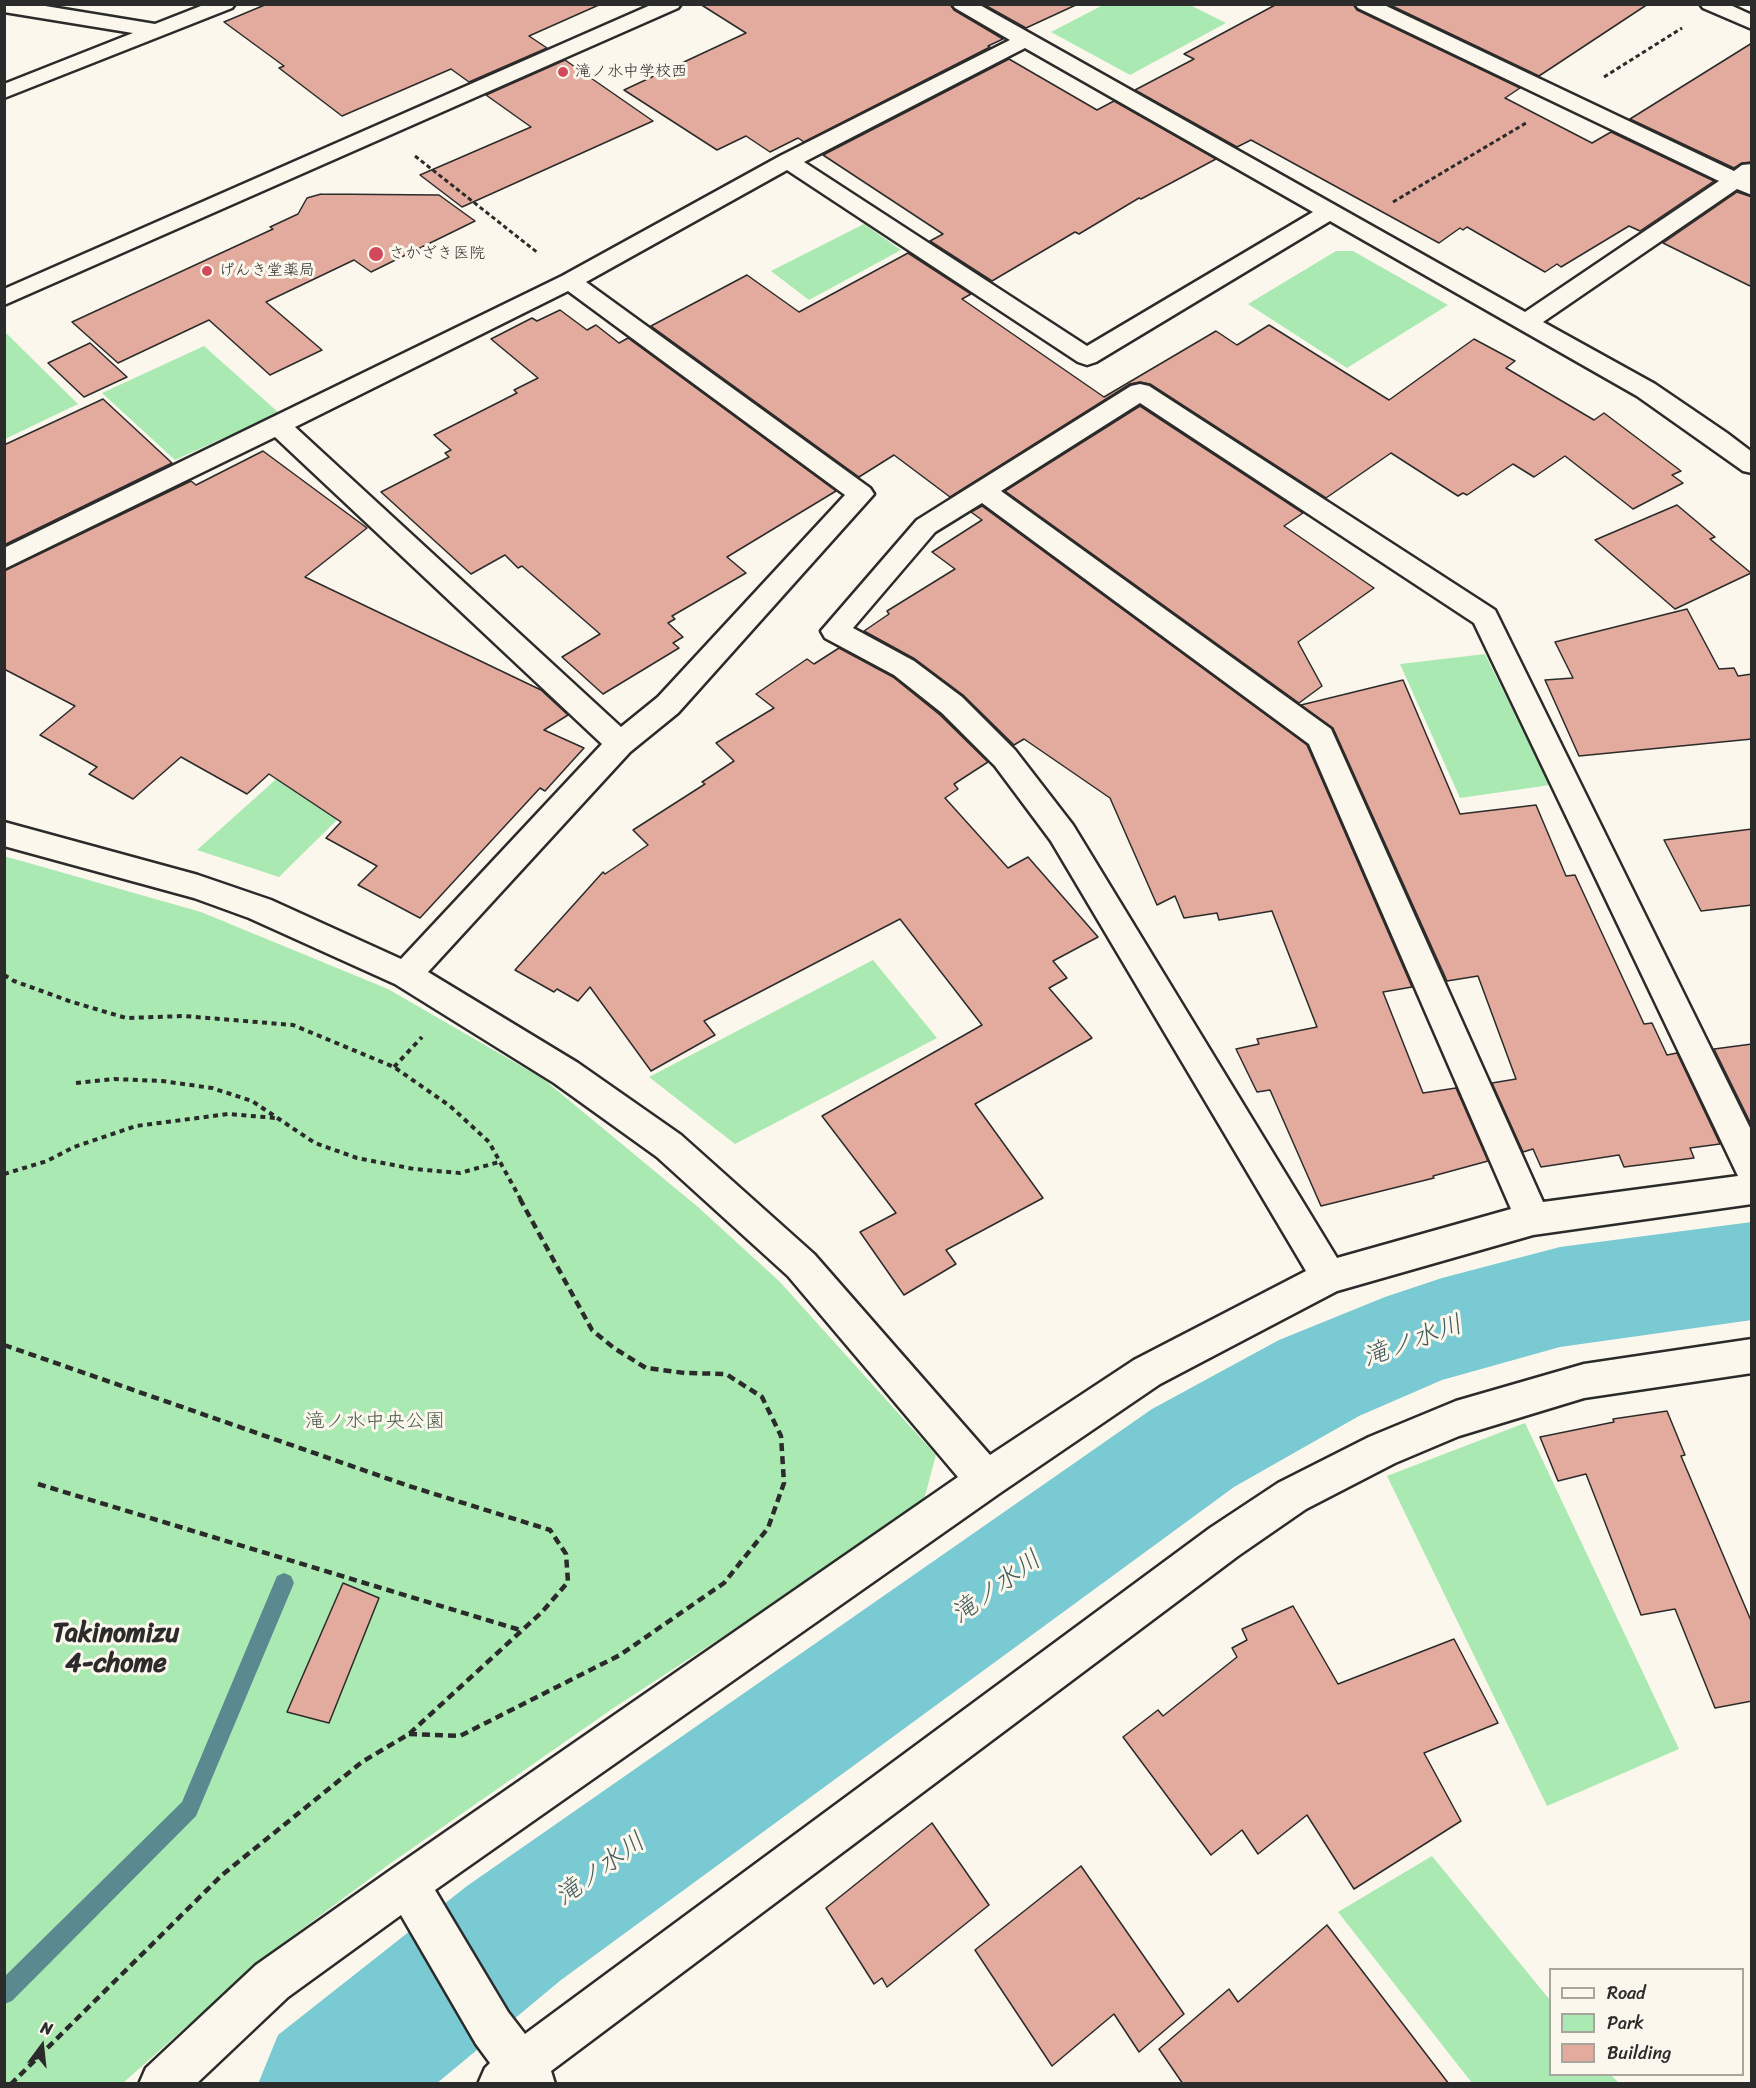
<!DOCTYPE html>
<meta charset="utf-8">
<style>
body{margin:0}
#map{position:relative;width:1756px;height:2088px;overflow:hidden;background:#fbf7ec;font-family:Sriracha,sans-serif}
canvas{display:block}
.frame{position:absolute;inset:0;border:6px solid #2b2b2b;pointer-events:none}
.legend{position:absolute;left:1549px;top:1968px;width:195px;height:108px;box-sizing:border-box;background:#fbf7ec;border:2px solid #a8a59f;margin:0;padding:8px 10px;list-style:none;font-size:18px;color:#2b2b2b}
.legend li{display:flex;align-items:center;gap:12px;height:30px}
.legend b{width:30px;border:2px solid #a8a59f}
.north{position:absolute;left:12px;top:2016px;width:60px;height:60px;-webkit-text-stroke:4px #fbf7ec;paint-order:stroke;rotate:15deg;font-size:16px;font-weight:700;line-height:24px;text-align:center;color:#2b2b2b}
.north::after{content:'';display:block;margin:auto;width:21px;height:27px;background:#2b2b2b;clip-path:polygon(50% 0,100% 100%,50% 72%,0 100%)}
</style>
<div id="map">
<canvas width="1756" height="2088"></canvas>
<div class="frame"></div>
<ul class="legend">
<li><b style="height:8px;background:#fbf7ec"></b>Road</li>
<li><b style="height:16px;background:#aaeab2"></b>Park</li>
<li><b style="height:16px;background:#e3ab9d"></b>Building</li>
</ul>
<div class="north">N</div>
</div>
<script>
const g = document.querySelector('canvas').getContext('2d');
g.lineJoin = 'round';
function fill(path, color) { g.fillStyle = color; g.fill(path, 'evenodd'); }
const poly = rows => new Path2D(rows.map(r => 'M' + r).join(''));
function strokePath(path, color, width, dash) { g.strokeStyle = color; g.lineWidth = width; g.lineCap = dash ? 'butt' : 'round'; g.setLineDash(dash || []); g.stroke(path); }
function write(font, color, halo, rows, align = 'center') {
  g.font = font + ' Sriracha,"Klee One",sans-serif'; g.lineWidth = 6; g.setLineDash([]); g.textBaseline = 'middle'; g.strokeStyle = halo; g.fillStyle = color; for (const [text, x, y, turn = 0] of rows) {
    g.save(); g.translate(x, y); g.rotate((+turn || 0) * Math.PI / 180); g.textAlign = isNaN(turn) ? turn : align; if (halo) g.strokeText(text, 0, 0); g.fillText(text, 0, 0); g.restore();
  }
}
fill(poly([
 [1105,4,1190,5,1226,23,1130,75,1051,32],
 [864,224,901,250,809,300,771,271],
 [1336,251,1353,251,1448,305,1347,368,1248,304],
 [5,332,78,404,5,439,4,439],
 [204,346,279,413,175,460,102,393],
 [1485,654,1550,785,1460,798,1400,664],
 [340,722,401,757,279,877,197,850],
 [4,856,201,912,388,989,542,1078,698,1207,780,1282,936,1455,922,1507,615,1707,391,1863,267,1955,123,2083,5,2083],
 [873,960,937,1038,735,1144,649,1077],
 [1525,1423,1679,1749,1547,1806,1387,1476],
 [1432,1856,1550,2000,1550,2074,1611,2075,1619,2083,1472,2083,1338,1912]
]), '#aaeab2');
fill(poly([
 [284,1573,291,1576,294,1583,196,1816,12,2001,4,2004,4,1977,182,1802,277,1576,284,1573]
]), '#5a8a8f');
fill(poly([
 [1752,1222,1752,1320,1560,1347,1442,1380,1359,1416,1234,1487,561,1980,436,2084,258,2084,278,2035,467,1886,1152,1409,1279,1340,1385,1297,1442,1278,1560,1247,1752,1222]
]), '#79cad2');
const building = poly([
 [267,4,601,4,529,36,547,48,469,82,451,69,342,116,279,68,284,66,224,22,267,4],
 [700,4,950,4,954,10,1003,39,988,46,990,47,804,142,798,138,770,152,746,136,717,150,624,90,746,33,700,4],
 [983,4,1078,4,1026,28,983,4],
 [1277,4,1353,4,1357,10,1520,88,1505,98,1592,143,1611,132,1714,181,1640,231,1629,226,1561,267,1557,264,1545,272,1467,227,1463,230,1460,228,1439,243,1251,140,1237,147,1135,90,1194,59,1184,54,1277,4],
 [1388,4,1648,4,1539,76,1388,4],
 [1752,43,1752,162,1742,163,1734,168,1630,119,1752,43],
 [1009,59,1097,110,1114,101,1216,159,1141,199,1139,198,1079,234,1075,232,992,281,930,241,943,234,823,155,1009,59],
 [565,60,653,121,462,207,420,175,531,127,486,95,565,60],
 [1737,192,1752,197,1752,287,1663,243,1737,192],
 [321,194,439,195,475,221,371,272,354,260,266,302,322,350,270,375,209,320,118,363,72,322,273,229,270,227,298,214,307,198,321,194],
 [908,253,971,294,962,299,1104,397,1216,331,1237,345,1269,325,1389,400,1474,339,1515,361,1506,368,1594,420,1604,413,1681,471,1672,475,1683,483,1633,509,1565,456,1534,477,1513,464,1467,495,1463,493,1458,496,1391,453,1326,498,1150,384,1140,382,1130,384,950,497,894,455,859,477,651,326,747,275,799,312,908,253],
 [560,310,587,330,596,325,619,343,628,338,836,491,727,557,746,573,672,616,675,619,668,623,683,637,673,643,679,648,603,694,562,657,600,634,522,566,518,568,505,555,471,574,381,492,449,457,445,453,451,450,434,435,517,393,514,390,538,378,491,339,532,318,537,321,560,310],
 [90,343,127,377,84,397,48,363,90,343],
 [103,399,172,463,4,545,4,445,103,399],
 [1140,406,1303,513,1284,526,1374,588,1298,642,1322,686,1299,703,1005,491,1140,406],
 [263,451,367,528,305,577,541,690,568,715,544,730,584,748,545,791,540,788,420,918,358,885,377,866,326,838,341,822,269,774,247,794,181,757,133,799,89,774,97,767,40,735,75,706,4,669,4,571,191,481,196,485,263,451],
 [1677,505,1715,537,1710,539,1751,573,1675,609,1595,540,1677,505],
 [982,506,1307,745,1412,987,1383,992,1423,1093,1456,1088,1488,1161,1433,1176,1434,1178,1321,1206,1270,1090,1257,1092,1236,1049,1259,1044,1257,1039,1317,1027,1272,911,1219,920,1217,913,1184,918,1175,896,1157,905,1110,798,1024,739,1014,745,963,695,915,659,864,631,889,614,887,611,955,569,932,552,982,520,971,512,982,506],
 [1687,609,1719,669,1734,668,1738,676,1752,674,1752,739,1579,756,1545,680,1573,678,1555,642,1687,609],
 [839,648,893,677,940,715,988,762,954,784,958,789,945,798,1008,868,1028,857,1098,937,1053,961,1067,978,1049,988,1092,1038,975,1104,1043,1198,946,1250,956,1264,904,1295,860,1232,896,1213,822,1116,982,1025,900,919,704,1021,715,1035,651,1071,590,987,578,1001,557,989,554,992,515,970,603,872,605,874,648,845,633,830,705,784,702,782,734,761,716,743,774,708,756,694,807,659,814,664,839,648],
 [1403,680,1460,814,1536,805,1566,876,1575,875,1644,1024,1652,1023,1667,1055,1677,1053,1720,1144,1690,1148,1694,1158,1624,1167,1619,1155,1541,1167,1533,1149,1523,1152,1492,1083,1516,1079,1478,976,1447,981,1333,728,1301,705,1403,680],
 [1752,829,1752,905,1701,911,1664,840,1752,829],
 [1752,1044,1752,1126,1714,1049,1752,1044],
 [1667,1411,1685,1455,1681,1456,1752,1623,1752,1701,1715,1708,1675,1609,1641,1615,1586,1474,1558,1481,1540,1437,1614,1422,1613,1419,1667,1411],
 [343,1583,379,1598,329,1723,287,1712,343,1583],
 [1293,1606,1338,1684,1454,1639,1498,1723,1424,1753,1461,1821,1354,1889,1307,1815,1258,1854,1242,1830,1211,1855,1123,1737,1158,1710,1163,1716,1237,1657,1232,1648,1247,1640,1242,1629,1293,1606],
 [932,1823,989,1905,887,1987,882,1978,874,1984,826,1908,932,1823],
 [1081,1866,1184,2014,1139,2052,1114,2014,1052,2066,975,1950,1081,1866],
 [1327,1925,1449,2084,1183,2084,1159,2049,1229,1989,1238,2002,1327,1925]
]);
fill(building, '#e3ab9d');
strokePath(building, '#2b2b2b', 1.5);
const minor = poly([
 [4,4,33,4,155,24,206,4,235,4,232,8,4,98,4,84,133,33,4,12,4,4],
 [653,4,681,4,678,8,4,305,4,289,653,4],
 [952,4,978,4,1525,312,1719,181,1358,8,1355,4,1382,4,1734,171,1742,165,1752,164,1752,195,1737,189,1543,322,1655,384,1727,433,1752,452,1752,473,1743,471,1637,396,1330,221,1096,362,1087,365,1078,362,787,170,586,282,870,488,874,494,678,713,630,752,428,972,578,1063,681,1135,814,1254,990,1455,1134,1360,1306,1271,1051,841,995,766,942,713,894,675,825,638,821,631,917,520,1131,386,1140,384,1149,386,1495,610,1752,1132,1752,1204,1533,1235,1337,1291,1160,1384,1000,1493,435,1890,508,2012,525,2034,1210,1528,1278,1483,1369,1437,1456,1401,1584,1364,1752,1339,1752,1373,1584,1398,1459,1436,1395,1463,1306,1509,1238,1556,551,2071,555,2084,478,2084,485,2068,490,2063,476,2044,401,1915,288,1997,196,2084,139,2084,146,2068,256,1965,392,1869,958,1477,788,1276,657,1157,554,1083,395,984,249,918,194,898,4,846,4,822,198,875,271,900,401,959,602,744,275,437,4,569,4,548,562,276,780,156,1010,40,955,8,952,4],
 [1025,48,1313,212,1087,346,804,162,1025,48],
 [568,291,845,495,658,697,621,727,295,427,568,291],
 [1140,403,1474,623,1738,1176,1543,1202,1331,729,1001,491,1140,403],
 [982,503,1309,744,1511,1209,1337,1258,1073,825,1015,750,962,697,914,661,853,628,935,532,982,503],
 [1700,4,1728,4,1752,15,1752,29,1703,8,1700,4]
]);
strokePath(minor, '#2b2b2b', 5);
strokePath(poly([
 [1604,77,1682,28],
 [415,156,538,253],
 [1393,202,1526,123]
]), '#2b2b2b', 3, [4.5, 3]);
strokePath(poly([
 [4,975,14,981,69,1001,126,1018,184,1016,293,1025,394,1067,450,1106,489,1142,521,1200],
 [394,1067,422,1037],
 [76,1083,114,1079,162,1081,212,1088,252,1101,315,1143,357,1158,414,1169,460,1173,499,1162],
 [4,1174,47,1161,74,1147,136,1126,228,1114,276,1118]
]), '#2b2b2b', 4, [5, 4.5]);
strokePath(poly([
 [4,1345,409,1486,550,1530,566,1554,568,1582,542,1612,409,1734,362,1762,222,1875,11,2084],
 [38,1484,520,1630],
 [409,1734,460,1736,620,1655,724,1583,768,1528,784,1483,781,1436,762,1397,726,1374,685,1373,646,1368,614,1348,592,1330,520,1199]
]), '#2b2b2b', 4.5, [8, 5]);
fill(minor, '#fbf7ec');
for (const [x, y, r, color] of [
 [563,72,6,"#d1495b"],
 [376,254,8,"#d1495b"],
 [207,271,6,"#d1495b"]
]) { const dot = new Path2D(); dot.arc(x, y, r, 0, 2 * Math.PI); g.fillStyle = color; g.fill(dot); strokePath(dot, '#fbf7ec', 2); }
write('16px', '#2b2b2b', '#fbf7ec', [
 ["滝ノ水中学校西",575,72],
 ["さかざき医院",389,254],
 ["げんき堂薬局",219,271]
], 'left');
write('20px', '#4b5b4d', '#fbf7ec', [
 ["滝ノ水中央公園",375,1422]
]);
write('italic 26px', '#425b5d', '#fbf7ec', [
 ["滝ノ水川",1413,1342,-20],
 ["滝ノ水川",997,1588,-36],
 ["滝ノ水川",601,1870,-36]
]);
write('bold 26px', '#2b2b2b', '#fbf7ec', [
 ["Takinomizu",116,1634],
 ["4-chome",116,1664]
]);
</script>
